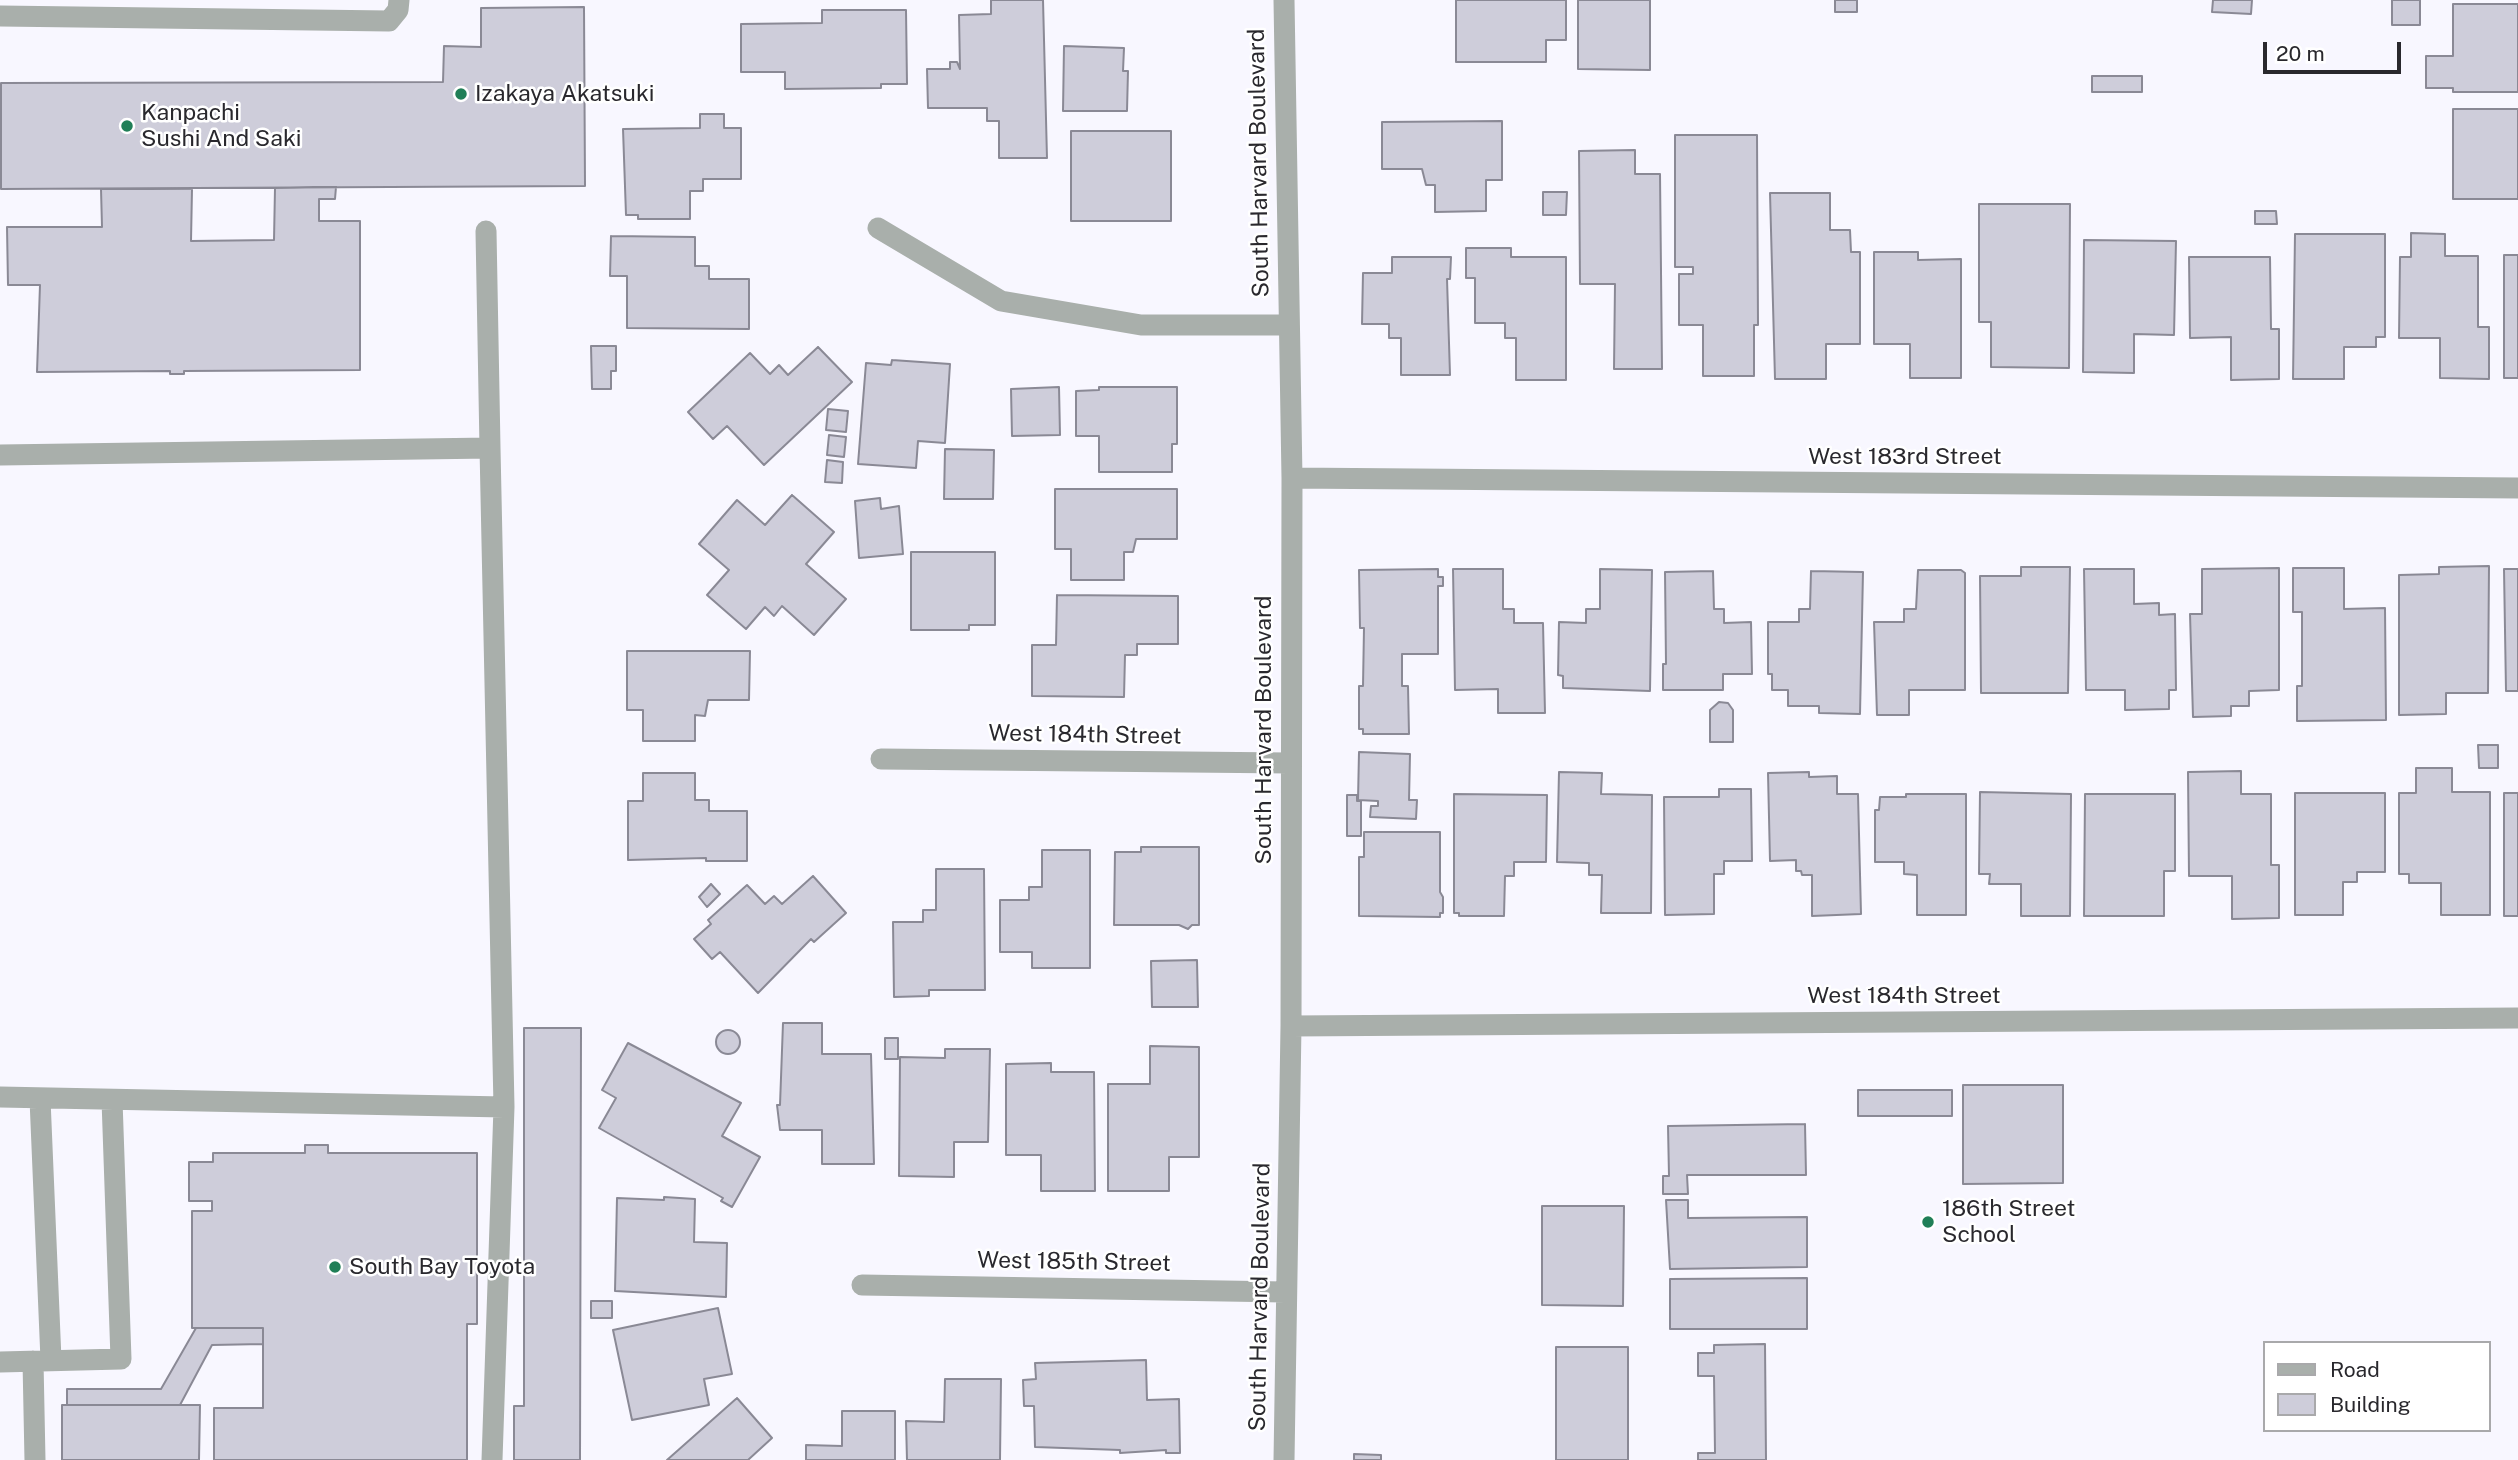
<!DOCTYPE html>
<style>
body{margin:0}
#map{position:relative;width:2518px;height:1460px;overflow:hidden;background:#f8f7ff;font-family:"Public Sans",sans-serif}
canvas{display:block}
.legend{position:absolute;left:2263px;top:1341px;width:228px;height:91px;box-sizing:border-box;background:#fff;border:2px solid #a9a9ab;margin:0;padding:9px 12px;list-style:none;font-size:21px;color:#29282d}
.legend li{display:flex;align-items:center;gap:14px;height:35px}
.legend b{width:35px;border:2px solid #a9a9ab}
.scale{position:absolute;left:2263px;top:42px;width:138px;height:32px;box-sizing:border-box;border:4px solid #29282d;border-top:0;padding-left:9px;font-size:21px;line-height:24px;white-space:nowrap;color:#29282d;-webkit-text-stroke:5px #fff;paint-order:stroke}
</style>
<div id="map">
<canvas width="2518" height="1460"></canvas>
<ul class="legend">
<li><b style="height:9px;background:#a9afab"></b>Road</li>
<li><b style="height:19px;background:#cecdda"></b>Building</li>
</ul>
<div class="scale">20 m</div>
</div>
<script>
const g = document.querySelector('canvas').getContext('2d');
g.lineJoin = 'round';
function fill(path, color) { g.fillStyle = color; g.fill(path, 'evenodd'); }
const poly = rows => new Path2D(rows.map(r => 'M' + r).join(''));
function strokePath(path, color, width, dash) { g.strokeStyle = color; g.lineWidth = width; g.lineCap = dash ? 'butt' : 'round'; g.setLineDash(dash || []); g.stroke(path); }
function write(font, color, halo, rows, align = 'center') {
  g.font = font + ' "Public Sans",sans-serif'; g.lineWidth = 5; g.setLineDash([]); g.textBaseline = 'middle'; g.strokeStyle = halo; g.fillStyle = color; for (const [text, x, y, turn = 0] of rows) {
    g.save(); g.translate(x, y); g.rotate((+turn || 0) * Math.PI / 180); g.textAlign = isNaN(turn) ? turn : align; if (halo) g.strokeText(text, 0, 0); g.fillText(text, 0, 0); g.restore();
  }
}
const building = poly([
 [991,0,1043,0,1047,158,999,158,999,121,987,121,987,108,928,108,927,69,950,69,950,62,957,62,960,69,959,15,991,14,991,0],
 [1456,0,1566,0,1566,40,1546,40,1546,62,1456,62,1456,0],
 [1578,0,1650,0,1650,70,1578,69,1578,0],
 [1835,0,1857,0,1857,12,1835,12,1835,0],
 [2213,0,2252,0,2251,14,2212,12,2213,0],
 [2392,0,2420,0,2420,25,2392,25,2392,0],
 [2453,4,2518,4,2518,92,2453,92,2453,88,2426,88,2426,56,2453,56,2453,4],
 [584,7,585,186,1,189,1,83,443,82,444,46,481,47,481,8,584,7],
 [822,10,906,10,907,84,881,84,881,88,785,89,785,72,741,72,741,24,822,23,822,10],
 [1064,46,1124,48,1123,71,1128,71,1127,111,1063,111,1064,46],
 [2092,76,2142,76,2142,92,2092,92,2092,76],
 [2453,109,2518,109,2518,199,2453,199,2453,109],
 [700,114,724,114,724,128,741,128,741,179,703,179,703,191,690,191,690,219,638,219,638,215,626,215,623,129,700,128,700,114],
 [1502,121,1502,180,1486,180,1486,211,1435,212,1435,185,1426,185,1422,169,1382,169,1382,122,1502,121],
 [1071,131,1171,131,1171,221,1071,221,1071,131],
 [1675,135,1757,135,1758,325,1754,325,1754,376,1703,376,1703,325,1679,325,1679,274,1693,274,1693,267,1675,267,1675,135],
 [1635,150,1635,174,1660,174,1662,369,1614,369,1615,284,1580,284,1579,151,1635,150],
 [336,187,335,199,319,199,319,221,360,221,360,370,184,371,184,374,170,374,170,371,37,372,40,285,8,285,7,227,102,227,101,189,192,189,191,241,274,240,275,188,336,187],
 [1543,192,1567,192,1566,215,1543,215,1543,192],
 [1770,193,1830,193,1830,230,1850,230,1851,252,1860,252,1860,344,1826,344,1826,379,1775,379,1770,193],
 [1979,204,2070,204,2069,368,1991,367,1991,322,1979,322,1979,204],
 [2255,211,2276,211,2277,224,2255,224,2255,211],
 [2411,233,2445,234,2445,256,2478,256,2478,327,2489,327,2489,379,2440,378,2440,338,2399,338,2400,257,2411,257,2411,233],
 [2295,234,2385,234,2385,337,2376,337,2376,347,2344,347,2344,379,2293,379,2295,234],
 [611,236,695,237,695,266,709,266,709,279,749,279,749,329,627,328,627,276,610,276,611,236],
 [2084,240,2176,241,2174,335,2134,334,2134,373,2083,372,2084,240],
 [1466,248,1511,248,1511,257,1566,257,1566,380,1516,380,1516,338,1505,338,1505,323,1475,323,1475,278,1466,278,1466,248],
 [1874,252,1918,252,1918,260,1961,259,1961,378,1910,378,1910,344,1874,344,1874,252],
 [2504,255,2518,255,2518,378,2504,378,2504,255],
 [1392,257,1451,257,1450,279,1447,279,1450,375,1401,375,1401,338,1389,338,1389,324,1362,324,1363,273,1392,273,1392,257],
 [2189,257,2270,257,2271,329,2279,329,2279,379,2231,380,2231,337,2190,338,2189,257],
 [591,346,616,346,616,371,611,371,611,389,592,389,591,346],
 [818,347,852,382,764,465,727,426,713,439,688,412,750,353,770,374,779,365,788,375,818,347],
 [892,360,950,364,945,443,918,441,916,468,858,464,866,363,891,365,892,360],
 [1059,387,1060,435,1012,436,1011,389,1059,387],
 [1099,387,1177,387,1177,444,1172,444,1172,472,1099,472,1099,436,1076,436,1076,391,1099,390,1099,387],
 [828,409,848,411,846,432,826,430,828,409],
 [829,435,846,437,844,457,827,455,829,435],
 [945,449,994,450,993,499,944,499,945,449],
 [827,460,843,462,842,483,825,482,827,460],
 [1055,489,1177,489,1177,539,1136,539,1133,552,1124,552,1124,580,1071,580,1071,549,1055,549,1055,489],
 [792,495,834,532,806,564,846,599,814,635,782,606,774,616,765,607,746,629,707,595,729,570,699,544,737,500,765,525,792,495],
 [880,498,881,509,899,506,903,554,859,558,855,501,880,498],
 [911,552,995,552,995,625,969,625,969,630,911,630,911,552],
 [2489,566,2488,693,2446,693,2446,714,2399,715,2399,575,2439,574,2439,567,2489,566],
 [2021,567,2070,567,2068,693,1981,693,1980,576,2021,576,2021,567],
 [2279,568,2279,690,2249,691,2249,706,2231,706,2231,716,2193,717,2190,614,2202,614,2202,569,2279,568],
 [2293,568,2344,568,2344,609,2385,608,2386,720,2297,721,2297,686,2302,686,2302,612,2293,612,2293,568],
 [1438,569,1438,577,1443,577,1443,586,1438,586,1438,654,1402,654,1402,686,1408,686,1409,734,1363,734,1363,729,1359,729,1359,686,1363,686,1364,628,1360,628,1359,570,1438,569],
 [1453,569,1503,569,1503,609,1514,609,1514,623,1543,623,1545,713,1498,713,1498,689,1455,690,1453,569],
 [1600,569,1652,570,1650,691,1563,688,1563,676,1558,675,1559,622,1586,623,1586,609,1600,609,1600,569],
 [2084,569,2134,569,2134,604,2159,603,2159,615,2175,614,2176,690,2169,690,2169,709,2125,710,2125,690,2086,690,2084,569],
 [2504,569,2518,569,2518,691,2506,691,2504,569],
 [1918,570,1961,570,1965,573,1965,690,1909,690,1909,715,1877,715,1874,622,1904,622,1904,609,1916,609,1918,570],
 [1713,571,1714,609,1724,609,1724,623,1751,622,1752,674,1723,674,1723,690,1663,690,1663,664,1666,664,1665,572,1713,571],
 [1811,571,1863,572,1860,714,1819,713,1819,706,1788,706,1788,690,1772,690,1772,674,1768,674,1768,622,1799,622,1799,609,1810,609,1811,571],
 [1057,595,1178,596,1178,644,1137,644,1137,655,1125,655,1124,697,1032,696,1032,645,1056,645,1057,595],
 [627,651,750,651,749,700,708,700,705,716,695,715,695,741,643,741,643,710,627,710,627,651],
 [1719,702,1728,703,1733,710,1733,742,1710,742,1710,710,1719,702],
 [2478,745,2498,745,2498,768,2479,768,2478,745],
 [1359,752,1410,754,1409,800,1417,800,1416,819,1370,817,1371,806,1378,806,1378,801,1358,800,1359,752],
 [2416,768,2452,768,2452,792,2490,792,2490,915,2441,915,2441,883,2409,883,2409,874,2399,874,2399,793,2416,793,2416,768],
 [2241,771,2241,794,2271,794,2271,865,2279,865,2279,918,2232,919,2232,876,2189,876,2188,772,2241,771],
 [1559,772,1602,773,1601,794,1652,795,1651,913,1601,913,1602,875,1589,875,1589,863,1557,862,1559,772],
 [1809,772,1809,777,1837,776,1837,794,1858,794,1861,914,1812,916,1812,875,1802,875,1801,871,1796,871,1796,860,1770,861,1768,773,1809,772],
 [643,773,695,773,695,800,709,800,709,811,747,811,747,861,706,861,706,858,628,860,628,801,643,801,643,773],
 [1719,789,1751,789,1752,861,1724,861,1724,874,1714,874,1714,914,1665,915,1664,797,1719,797,1719,789],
 [1980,792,2071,794,2070,916,2021,916,2021,884,1989,884,1990,874,1979,874,1980,792],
 [2295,793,2385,793,2385,872,2357,872,2357,882,2343,882,2343,915,2295,915,2295,793],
 [2504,793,2518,793,2518,916,2504,916,2504,793],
 [1454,794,1547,795,1546,862,1514,862,1514,876,1505,876,1504,916,1459,916,1459,913,1454,913,1454,794],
 [1906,794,1966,794,1966,915,1917,915,1917,875,1904,874,1904,862,1875,862,1875,810,1879,810,1880,797,1906,797,1906,794],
 [2085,794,2175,794,2175,871,2164,871,2164,916,2084,916,2085,794],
 [1347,795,1357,795,1357,801,1361,801,1361,836,1347,836,1347,795],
 [1364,832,1440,832,1440,892,1443,897,1443,913,1440,913,1440,917,1359,916,1359,857,1364,857,1364,832],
 [1141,847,1199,847,1199,925,1192,925,1188,929,1179,925,1114,925,1115,852,1141,852,1141,847],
 [1042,850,1090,850,1090,968,1032,968,1032,952,1000,952,1000,900,1029,900,1029,887,1042,887,1042,850],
 [936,869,984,869,985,990,929,990,929,996,894,997,893,922,923,922,923,910,936,910,936,869],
 [813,876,846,913,814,942,811,939,758,993,720,952,712,959,694,939,711,924,708,920,747,885,765,904,774,896,782,904,813,876],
 [711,884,720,894,707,907,699,897,711,884],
 [1197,960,1198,1007,1152,1007,1151,961,1197,960],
 [783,1023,822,1023,822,1054,871,1054,874,1164,822,1164,822,1130,780,1130,777,1105,780,1105,783,1023],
 [524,1028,581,1028,580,1460,514,1460,514,1406,524,1406,524,1028],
 '716 1042a12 12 0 1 1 24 0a12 12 0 1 1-24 0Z',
 [885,1038,898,1038,898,1059,885,1059,885,1038],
 [628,1043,741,1103,722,1136,760,1157,732,1207,721,1201,723,1198,599,1128,616,1098,602,1090,628,1043],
 [1150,1046,1199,1047,1199,1157,1169,1157,1169,1191,1108,1191,1108,1084,1150,1084,1150,1046],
 [945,1049,990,1049,988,1142,954,1142,954,1177,899,1176,900,1057,945,1058,945,1049],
 [1051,1063,1051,1072,1094,1072,1095,1191,1041,1191,1041,1155,1006,1155,1006,1064,1051,1063],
 [1963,1085,2063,1085,2063,1183,1963,1184,1963,1085],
 [1858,1090,1952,1090,1952,1116,1858,1116,1858,1090],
 [1805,1124,1806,1175,1687,1175,1688,1194,1663,1194,1663,1176,1669,1176,1668,1126,1805,1124],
 [305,1145,328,1145,328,1153,477,1153,477,1324,467,1324,467,1460,214,1460,214,1408,263,1408,263,1328,192,1328,192,1211,212,1211,212,1201,189,1201,189,1162,213,1162,213,1153,305,1153,305,1145],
 [664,1197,695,1199,694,1242,727,1243,726,1297,615,1291,617,1198,664,1200,664,1197],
 [1666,1200,1688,1200,1688,1218,1807,1217,1807,1267,1670,1269,1666,1200],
 [1542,1206,1624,1206,1623,1306,1542,1305,1542,1206],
 [1807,1278,1807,1329,1670,1329,1670,1279,1807,1278],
 [591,1301,612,1301,612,1318,591,1318,591,1301],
 [718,1308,732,1374,704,1379,709,1405,632,1420,613,1330,718,1308],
 [196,1328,263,1328,263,1344,212,1345,180,1405,67,1405,67,1389,161,1389,196,1328],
 [1765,1344,1766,1460,1698,1460,1698,1453,1715,1453,1714,1376,1698,1376,1698,1353,1714,1353,1714,1345,1765,1344],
 [1556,1347,1628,1347,1628,1460,1556,1460,1556,1347],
 [1146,1360,1147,1400,1179,1399,1180,1453,1166,1453,1166,1450,1120,1453,1120,1450,1035,1447,1034,1406,1024,1406,1023,1380,1036,1379,1035,1363,1146,1360],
 [945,1379,1001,1379,1000,1460,907,1460,906,1421,944,1422,945,1379],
 [737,1398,772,1438,748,1460,667,1460,737,1398],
 [62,1405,200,1405,199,1460,62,1460,62,1405],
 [842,1411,895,1411,895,1460,806,1460,806,1445,842,1446,842,1411],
 [1354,1454,1381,1455,1381,1460,1354,1460,1354,1454]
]);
fill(building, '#cecdda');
strokePath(building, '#8a8995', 2);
strokePath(poly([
 [1284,0,1292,478,1291,1026,1284,1460],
 [0,16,389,21,398,10,399,0],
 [878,228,1001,301,1141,325,1288,325],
 [490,448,504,1107],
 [0,455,490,448,486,231],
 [1292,478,2518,488],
 [881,759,1289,763],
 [1291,1026,2518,1018],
 [0,1097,504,1107,492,1460],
 [40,1099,51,1360],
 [862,1285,1285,1292],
 [33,1361,35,1460],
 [0,1362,121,1359,112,1100]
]), '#a9afab', 21);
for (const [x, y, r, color] of [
 [461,94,7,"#207f57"],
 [127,126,7,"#207f57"],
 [1928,1222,7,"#207f57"],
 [335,1267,7,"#207f57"]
]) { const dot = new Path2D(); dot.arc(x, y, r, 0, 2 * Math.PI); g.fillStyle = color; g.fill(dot); strokePath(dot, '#fff', 2.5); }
write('23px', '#29282d', '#fff', [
 ["Izakaya Akatsuki",475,94],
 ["Kanpachi",141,113],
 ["Sushi And Saki",141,139],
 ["186th Street",1942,1209],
 ["School",1942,1235],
 ["South Bay Toyota",349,1267]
], 'left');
write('23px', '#29282d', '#fff', [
 ["South Harvard Boulevard",1259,163,-91],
 ["West 183rd Street",1905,457],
 ["South Harvard Boulevard",1264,730,-90],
 ["West 184th Street",1085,735,1],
 ["West 184th Street",1904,996],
 ["West 185th Street",1074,1262,1],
 ["South Harvard Boulevard",1260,1297,-89]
]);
</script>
